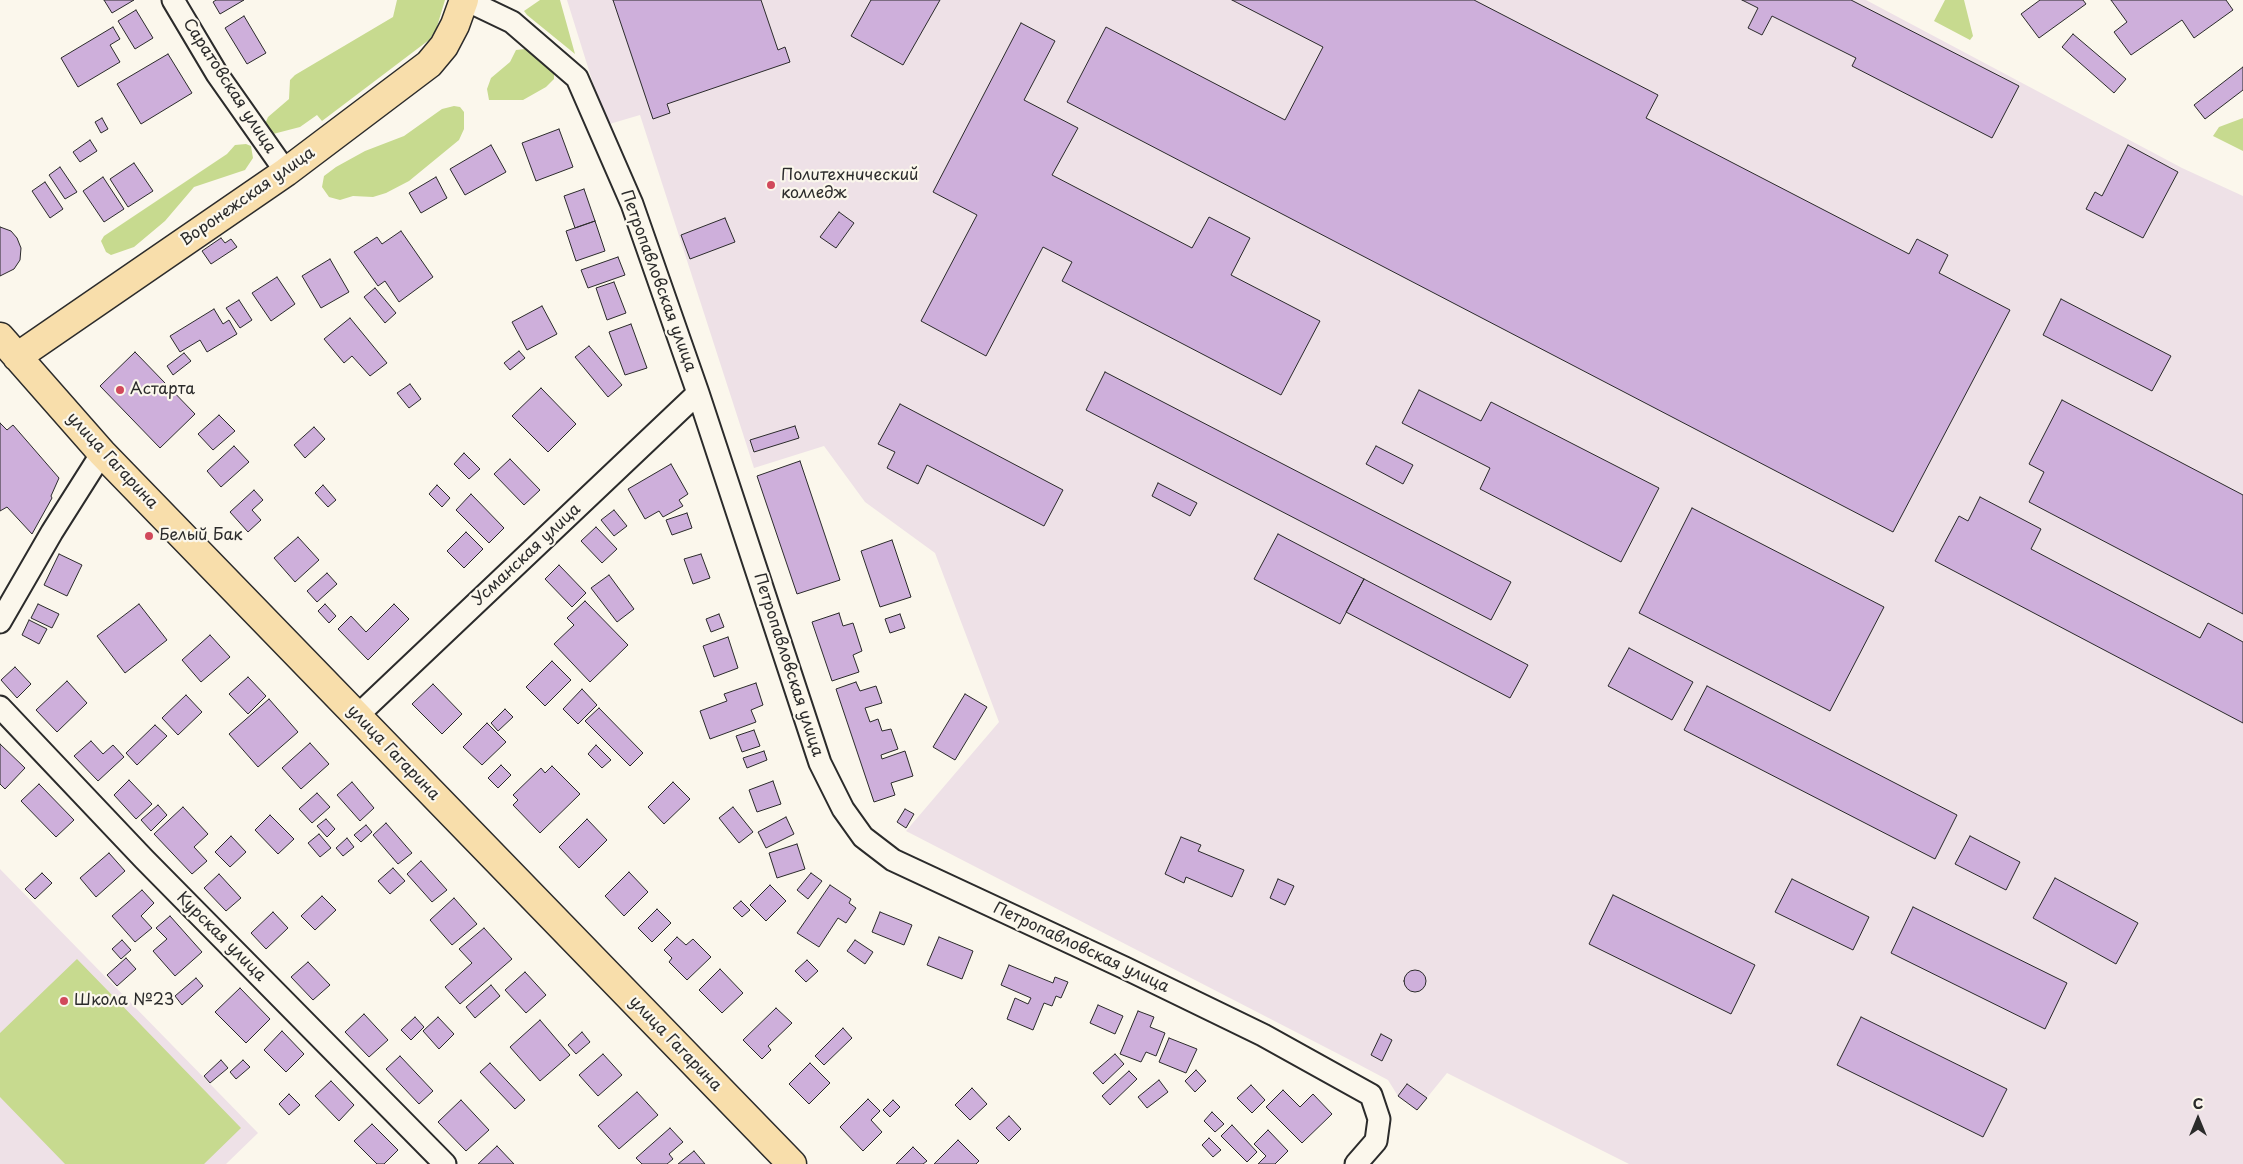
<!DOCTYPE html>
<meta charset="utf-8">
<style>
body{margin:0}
#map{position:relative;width:2243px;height:1164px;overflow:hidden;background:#fbf7ec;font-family:"Playpen Sans",sans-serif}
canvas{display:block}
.north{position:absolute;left:2173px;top:1094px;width:50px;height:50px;-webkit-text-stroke:4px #fbf7ec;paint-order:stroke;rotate:0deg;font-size:14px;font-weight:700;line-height:20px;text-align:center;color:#2b2b2b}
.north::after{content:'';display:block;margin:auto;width:18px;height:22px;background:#2b2b2b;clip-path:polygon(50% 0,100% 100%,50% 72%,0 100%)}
</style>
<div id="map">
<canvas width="2243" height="1164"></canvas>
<div class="north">С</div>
</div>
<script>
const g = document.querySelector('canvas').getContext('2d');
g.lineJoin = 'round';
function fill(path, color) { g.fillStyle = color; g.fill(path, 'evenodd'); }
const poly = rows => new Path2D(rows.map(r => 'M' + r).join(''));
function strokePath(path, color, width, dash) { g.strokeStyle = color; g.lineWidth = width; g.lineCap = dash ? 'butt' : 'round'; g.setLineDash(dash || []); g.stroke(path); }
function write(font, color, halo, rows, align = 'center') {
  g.font = font + ' "Playpen Sans",sans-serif'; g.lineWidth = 4.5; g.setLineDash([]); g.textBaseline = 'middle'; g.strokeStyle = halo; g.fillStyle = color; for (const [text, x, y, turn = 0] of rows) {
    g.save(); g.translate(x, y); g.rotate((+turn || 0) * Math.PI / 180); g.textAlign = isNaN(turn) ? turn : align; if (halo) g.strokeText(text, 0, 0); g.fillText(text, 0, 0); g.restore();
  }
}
fill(poly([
 [567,0,1866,0,2182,168,2243,196,2243,1164,1629,1164,1447,1073,1417,1110,1398,1096,1388,1080,1354,1062,906,831,999,722,935,553,865,502,824,446,754,468,640,115,606,125],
 [0,869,258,1133,226,1164,0,1164]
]), '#eee1e7');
fill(poly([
 [397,0,445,0,436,30,429,40,322,121,317,115,300,127,273,134,265,124,268,117,289,99,290,80,295,75,393,17],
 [540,0,560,0,575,54,527,15,524,11],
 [1945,0,1964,0,1973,36,1970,40,1934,21],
 [525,49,531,50,554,67,554,79,546,87,523,100,489,100,487,89,491,78,510,62,516,50],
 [454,106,460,107,464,112,464,129,459,140,409,181,386,193,373,197,353,196,340,200,329,197,322,187,324,176,336,167,365,151,404,136,442,109],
 [2243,118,2243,151,2213,136,2219,127],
 [246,144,251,146,253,158,245,170,194,187,165,221,134,247,111,255,106,252,101,241,104,236,227,154,235,145],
 [77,959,241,1128,204,1164,65,1164,0,1097,0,1033]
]), '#c7da8f');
const building = poly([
 [104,0,134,0,112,13,104,0],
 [216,0,244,0,220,14,213,2,216,0],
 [613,0,761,0,778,50,785,47,790,62,667,104,670,113,653,119,613,0],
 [871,0,940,0,903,65,851,36,871,0],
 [1232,0,1474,0,1658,95,1646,118,1909,254,1917,239,1948,255,1939,273,2010,310,1893,532,1067,102,1106,27,1285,120,1323,47,1232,0],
 [1742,0,1851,0,2019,86,1992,138,1852,66,1856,58,1772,16,1762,35,1748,28,1758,8,1742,0],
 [2040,0,2083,0,2086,4,2039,38,2021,14,2040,0],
 [2111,0,2226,0,2233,10,2194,38,2182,20,2131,55,2114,32,2127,22,2111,0],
 [136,10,153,38,135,49,118,21,136,10],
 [244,16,266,53,247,64,225,28,244,16],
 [1021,23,1055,41,1024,100,1078,128,1052,175,1192,248,1209,217,1250,238,1231,275,1320,321,1281,395,1062,281,1072,262,1043,247,986,356,921,321,977,215,933,192,1021,23],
 [113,27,120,39,110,45,120,62,78,87,61,58,113,27],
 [2073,34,2126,79,2114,93,2062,47,2073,34],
 [168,54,192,93,141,124,117,84,168,54],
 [2243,67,2243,90,2205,119,2194,105,2243,67],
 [102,118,108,129,101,133,95,122,102,118],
 [559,129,573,167,536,181,522,143,559,129],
 [90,140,97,151,80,162,73,152,90,140],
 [491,145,506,172,465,195,450,169,491,145],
 [2128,145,2178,172,2143,238,2086,209,2095,192,2102,196,2128,145],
 [134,163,153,191,128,207,110,179,134,163],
 [60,167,77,192,65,199,49,175,60,167],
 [103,177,124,209,104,222,83,191,103,177],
 [436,177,447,198,421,213,409,193,436,177],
 [45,182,63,209,50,218,32,191,45,182],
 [584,189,595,221,575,228,564,196,584,189],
 [839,212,854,223,836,248,820,237,839,212],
 [725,218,735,242,690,259,681,235,725,218],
 [595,221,605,251,576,261,566,231,595,221],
 [0,227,11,231,17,238,21,248,20,260,14,269,0,276,0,227],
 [401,231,433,277,399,302,385,281,378,286,354,252,377,237,382,244,401,231],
 [221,238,225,243,231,239,237,247,211,264,202,251,221,238],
 [618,257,625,275,588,288,581,270,618,257],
 [330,259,349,292,321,308,302,276,330,259],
 [277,277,295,304,271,321,252,293,277,277],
 [614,282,626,313,607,320,596,288,614,282],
 [375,288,396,313,385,323,364,297,375,288],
 [2061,299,2171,356,2152,391,2043,335,2061,299],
 [239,300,252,320,240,328,226,308,239,300],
 [542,306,557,334,527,350,512,322,542,306],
 [214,309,223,324,229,320,237,334,207,352,200,340,180,352,170,336,214,309],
 [350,318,387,363,370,376,352,356,344,363,324,339,350,318],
 [631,324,647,368,625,375,609,332,631,324],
 [589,346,622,385,608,397,575,357,589,346],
 [519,351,525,358,510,370,504,363,519,351],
 [135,352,195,414,160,448,100,386,135,352],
 [184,353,191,361,173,375,167,366,184,353],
 [1105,372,1511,582,1491,620,1086,410,1105,372],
 [410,384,421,399,409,408,397,393,410,384],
 [541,388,576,424,548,452,512,416,541,388],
 [1419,390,1481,421,1491,402,1659,488,1621,562,1480,489,1490,468,1402,423,1419,390],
 [2062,400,2243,495,2243,614,2029,502,2044,472,2029,464,2062,400],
 [900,404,1063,490,1044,526,927,465,918,484,887,468,895,452,878,444,900,404],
 [219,415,235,431,213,450,198,434,219,415],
 [0,423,7,430,13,425,59,478,51,496,52,498,32,534,7,507,0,511,0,423],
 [795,426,799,438,754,452,750,440,795,426],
 [314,427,325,439,305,458,294,445,314,427],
 [234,446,249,462,221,487,207,471,234,446],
 [1376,446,1413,465,1403,484,1366,464,1376,446],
 [464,453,480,469,469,479,454,464,464,453],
 [510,459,540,490,524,505,494,474,510,459],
 [800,461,840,580,797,594,757,476,800,461],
 [671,464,688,494,679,500,683,506,663,517,659,511,645,519,628,489,671,464],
 [1158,483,1197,503,1190,516,1152,496,1158,483],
 [323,485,336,500,328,507,315,493,323,485],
 [437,485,450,498,442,507,429,494,437,485],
 [254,490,263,500,252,510,261,520,248,532,230,512,254,490],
 [471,494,504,528,489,543,456,510,471,494],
 [1980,497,2041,529,2031,549,2200,638,2208,623,2243,642,2243,723,1935,561,1959,516,1968,521,1980,497],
 [1692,508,1884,607,1830,711,1639,613,1692,508],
 [614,510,627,526,614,536,601,520,614,510],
 [687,513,692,528,672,535,666,520,687,513],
 [596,527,617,549,602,563,581,541,596,527],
 [466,532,483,549,464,568,447,551,466,532],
 [1278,534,1364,579,1340,624,1254,579,1278,534],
 [298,537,319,560,295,582,274,558,298,537],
 [892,540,911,597,880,607,861,551,892,540],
 [59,554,82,565,67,596,44,585,59,554],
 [701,554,710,578,693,584,684,559,701,554],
 [559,565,586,593,572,607,545,579,559,565],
 [327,573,337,584,317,602,307,591,327,573],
 [609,575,634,609,617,622,591,588,609,575],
 [1364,579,1528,665,1510,698,1346,612,1364,579],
 [585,601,628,645,590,682,554,644,574,625,567,618,585,601],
 [38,604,59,614,52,628,31,618,38,604],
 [139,604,167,640,125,673,97,636,139,604],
 [325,604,336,616,329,623,318,611,325,604],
 [394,604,409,619,368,660,338,629,351,616,366,632,394,604],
 [839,613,843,626,853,623,862,651,853,655,859,672,832,681,812,622,839,613],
 [719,614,724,627,711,632,706,619,719,614],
 [900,614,905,628,890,633,885,619,900,614],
 [29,620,47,629,39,644,22,635,29,620],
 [210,635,230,657,201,682,182,660,210,635],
 [728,637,738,668,714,677,703,646,728,637],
 [1629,648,1693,682,1672,720,1608,686,1629,648],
 [552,661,571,680,545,706,526,687,552,661],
 [15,667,31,684,17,698,1,680,15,667],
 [248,677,266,696,248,714,229,694,248,677],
 [67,681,87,703,57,732,36,710,67,681],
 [856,682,860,691,876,686,882,703,865,708,870,722,878,719,882,731,891,729,898,749,881,755,882,759,905,751,913,776,891,783,895,795,874,802,836,689,856,682],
 [756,683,763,705,751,710,756,722,710,739,700,711,727,701,724,694,756,683],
 [433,684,462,714,442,734,412,704,433,684],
 [1707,686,1957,815,1935,859,1684,730,1707,686],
 [582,689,597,705,578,724,563,709,582,689],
 [965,694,987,707,955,760,933,747,965,694],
 [186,695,202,712,178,735,162,718,186,695],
 [269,699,298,732,258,767,229,734,269,699],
 [599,708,643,753,630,766,585,721,599,708],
 [505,709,513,717,498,731,491,723,505,709],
 [487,723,506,742,482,765,463,747,487,723],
 [155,725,167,736,137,765,126,753,155,725],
 [754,730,760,746,742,752,736,736,754,730],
 [91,741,103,754,113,745,124,757,98,781,74,756,91,741],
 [310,743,329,764,301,789,282,768,310,743],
 [0,744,25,768,5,789,0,784,0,744],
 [596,745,611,760,602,768,588,754,596,745],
 [764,751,767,760,747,768,743,758,764,751],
 [501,765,511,775,498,788,488,778,501,765],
 [552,766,580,794,540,833,513,805,518,800,513,795,541,768,545,773,552,766],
 [129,780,152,804,136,819,114,795,129,780],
 [773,781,781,804,757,812,749,790,773,781],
 [352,782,374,808,360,821,337,795,352,782],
 [673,782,690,799,664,824,648,807,673,782],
 [39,784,74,820,56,837,21,801,39,784],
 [317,793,330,807,312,823,299,809,317,793],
 [158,805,167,815,151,831,141,820,158,805],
 [183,807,208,834,194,847,207,861,192,874,154,834,183,807],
 [733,807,753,832,739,843,719,818,733,807],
 [905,809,914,814,906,828,897,822,905,809],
 [270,815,294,839,278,854,255,830,270,815],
 [786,817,794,834,766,848,758,832,786,817],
 [326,819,335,829,327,837,317,826,326,819],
 [587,819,607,840,579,868,559,847,587,819],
 [386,823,412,853,398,864,373,835,386,823],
 [366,825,372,832,361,842,354,835,366,825],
 [319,834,331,848,320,857,308,843,319,834],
 [231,836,246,852,230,867,215,852,231,836],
 [1970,836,2020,862,2006,890,1955,864,1970,836],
 [1181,837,1201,845,1198,851,1244,870,1232,897,1186,877,1184,883,1165,874,1181,837],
 [347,838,354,847,343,856,336,848,347,838],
 [797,844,805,869,777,878,769,853,797,844],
 [109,853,125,871,96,897,80,878,109,853],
 [421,861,447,890,432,902,407,874,421,861],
 [393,868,405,881,390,894,378,881,393,868],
 [629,872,648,892,624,916,605,896,629,872],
 [42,873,52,883,35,899,25,889,42,873],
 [811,873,822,881,808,899,797,890,811,873],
 [219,874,241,898,226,911,204,888,219,874],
 [2055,878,2138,923,2116,964,2033,918,2055,878],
 [1278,879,1294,886,1285,905,1270,898,1278,879],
 [1792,879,1869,917,1853,950,1775,912,1792,879],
 [770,885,786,901,766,921,750,905,770,885],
 [830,885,851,899,849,903,856,908,846,923,838,918,819,947,797,933,830,885],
 [142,890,154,903,141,916,152,928,135,942,112,916,142,890],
 [1613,895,1755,965,1731,1014,1589,944,1613,895],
 [322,896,336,910,315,930,301,916,322,896],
 [454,898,477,924,452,945,430,920,454,898],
 [741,901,750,910,742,917,733,908,741,901],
 [1913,907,2067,983,2045,1029,1891,953,1913,907],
 [657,909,671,923,652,942,638,928,657,909],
 [273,912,288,928,266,949,251,933,273,912],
 [880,912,912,925,904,945,872,932,880,912],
 [170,916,202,952,175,976,153,951,167,939,156,928,170,916],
 [484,928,512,959,460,1004,445,987,472,963,459,949,484,928],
 [677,937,686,945,693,939,711,957,687,980,669,962,672,958,664,950,677,937],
 [939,937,973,951,962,979,927,965,939,937],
 [122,940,131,950,121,959,112,949,122,940],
 [855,940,873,952,865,964,847,951,855,940],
 [126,958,136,969,117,986,107,975,126,958],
 [807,960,818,971,806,982,795,971,807,960],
 [308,962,330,985,313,1000,291,977,308,962],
 [1009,965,1053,983,1055,977,1068,982,1061,998,1056,996,1052,1006,1044,1003,1033,1030,1007,1019,1015,998,1028,1004,1031,998,1001,985,1009,965],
 [720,969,743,993,722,1013,699,990,720,969],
 '1404 981a11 11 0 1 1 22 0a11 11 0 1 1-22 0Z',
 [525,972,546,995,526,1013,505,990,525,972],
 [196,978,203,986,182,1005,175,996,196,978],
 [491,985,500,996,475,1018,466,1007,491,985],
 [240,988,270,1019,246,1043,215,1012,240,988],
 [1098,1005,1123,1016,1115,1034,1090,1023,1098,1005],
 [776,1008,792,1023,768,1046,771,1050,762,1059,743,1040,776,1008],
 [1138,1011,1154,1017,1150,1027,1165,1033,1156,1056,1146,1052,1141,1062,1120,1054,1138,1011],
 [364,1014,388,1040,369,1057,345,1032,364,1014],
 [415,1017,424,1027,411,1040,401,1030,415,1017],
 [438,1017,454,1034,439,1049,423,1031,438,1017],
 [1861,1017,2007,1089,1983,1137,1837,1065,1861,1017],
 [540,1020,570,1055,540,1081,510,1047,540,1020],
 [843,1028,852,1038,824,1065,815,1056,843,1028],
 [282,1031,304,1054,286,1072,264,1050,282,1031],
 [582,1032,590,1042,576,1054,568,1045,582,1032],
 [1381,1034,1392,1040,1382,1061,1371,1055,1381,1034],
 [1169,1038,1197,1049,1186,1073,1159,1062,1169,1038],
 [603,1054,622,1075,598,1096,579,1075,603,1054],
 [1115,1054,1124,1064,1103,1084,1093,1073,1115,1054],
 [400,1056,433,1091,419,1104,386,1069,400,1056],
 [221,1060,228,1068,210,1083,204,1076,221,1060],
 [243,1060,250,1067,236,1079,230,1072,243,1060],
 [490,1063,525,1100,515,1109,480,1072,490,1063],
 [810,1063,830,1083,809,1104,789,1084,810,1063],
 [1196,1070,1206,1081,1195,1092,1185,1081,1196,1070],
 [1129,1071,1137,1079,1110,1105,1102,1096,1129,1071],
 [1159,1080,1168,1092,1147,1108,1138,1097,1159,1080],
 [331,1081,354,1105,339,1121,315,1096,331,1081],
 [1407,1084,1427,1098,1417,1110,1398,1096,1407,1084],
 [1251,1085,1265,1100,1252,1113,1237,1098,1251,1085],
 [972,1088,987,1104,970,1120,955,1105,972,1088],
 [1283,1090,1300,1107,1313,1094,1332,1114,1302,1143,1266,1107,1283,1090],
 [637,1092,658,1115,619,1149,598,1126,637,1092],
 [289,1094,300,1105,289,1115,279,1104,289,1094],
 [868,1099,880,1111,871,1120,882,1132,863,1151,840,1127,868,1099],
 [461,1100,489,1130,466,1151,438,1122,461,1100],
 [893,1100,900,1107,890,1117,883,1110,893,1100],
 [1212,1112,1224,1124,1215,1132,1204,1121,1212,1112],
 [1009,1116,1021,1129,1009,1141,996,1128,1009,1116],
 [372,1124,398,1150,384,1164,377,1164,354,1141,372,1124],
 [1232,1125,1257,1152,1247,1162,1221,1136,1232,1125],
 [670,1128,683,1142,669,1154,673,1159,667,1164,642,1164,636,1158,670,1128],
 [1268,1130,1288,1151,1275,1164,1258,1164,1266,1156,1254,1144,1268,1130],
 [1209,1138,1221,1150,1213,1157,1202,1145,1209,1138],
 [958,1140,979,1161,976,1164,934,1164,958,1140],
 [497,1146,514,1164,478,1164,497,1146],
 [913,1147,927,1161,923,1164,896,1164,913,1147],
 [694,1151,705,1164,678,1164,694,1151]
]);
fill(building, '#ceafdb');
strokePath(building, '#2b2b2b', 1);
const minor = poly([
 [173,0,217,74,286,172],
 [466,0,512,22,577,78,632,204,698,393,820,763,843,809,863,837,893,860,1125,968,1263,1035,1371,1095,1379,1119,1376,1141,1356,1164],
 [0,622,52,532,102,453],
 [0,707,144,859,445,1164],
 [357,716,698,393]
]);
const major = poly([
 [0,337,102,453,792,1164],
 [17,357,286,172,429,64,444,46,455,25,464,0]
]);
strokePath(minor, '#2b2b2b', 25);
strokePath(major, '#2b2b2b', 31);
strokePath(minor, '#fbf7ec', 21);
strokePath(major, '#f8deab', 28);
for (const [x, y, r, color] of [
 [771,185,5,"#d1495b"],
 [120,390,5,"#d1495b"],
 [149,536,5,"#d1495b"],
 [64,1001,5,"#d1495b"]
]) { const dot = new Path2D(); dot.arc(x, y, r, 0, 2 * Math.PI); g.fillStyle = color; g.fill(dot); strokePath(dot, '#fbf7ec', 2); }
write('16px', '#2b2b2b', '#fbf7ec', [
 ["Саратовская улица",229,86,57],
 ["Воронежская улица",248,197,-35],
 ["Петропавловская улица",658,281,70],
 ["улица Гагарина",112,461,47],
 ["Усманская улица",527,555,-43],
 ["Петропавловская улица",788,665,72],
 ["улица Гагарина",393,753,46],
 ["Курская улица",221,937,45],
 ["Петропавловская улица",1081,948,25],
 ["улица Гагарина",675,1044,46]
]);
write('16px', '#2b2b2b', '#fbf7ec', [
 ["Политехнический",781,176],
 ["колледж",781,194],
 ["Астарта",130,390],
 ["Белый Бак",159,536],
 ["Школа №23",74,1001]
], 'left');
</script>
